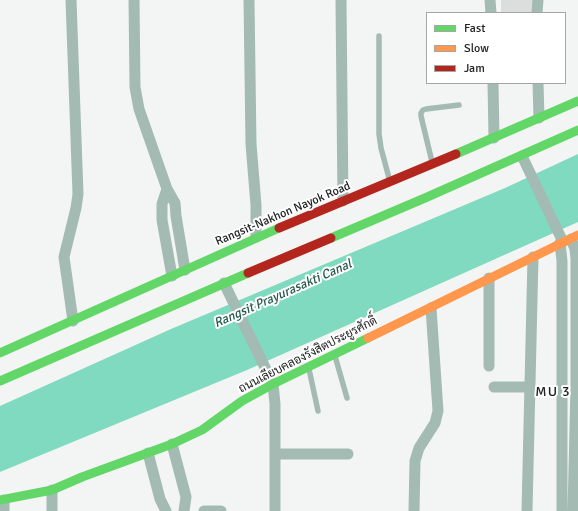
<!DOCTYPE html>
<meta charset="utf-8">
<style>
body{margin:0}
#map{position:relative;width:578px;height:511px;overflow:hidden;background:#f3f5f4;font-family:Signika,sans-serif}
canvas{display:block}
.legend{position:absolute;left:426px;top:12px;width:140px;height:72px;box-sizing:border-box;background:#fff;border:1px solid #a6a6a6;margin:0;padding:5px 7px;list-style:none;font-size:12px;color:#202121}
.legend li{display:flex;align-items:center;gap:8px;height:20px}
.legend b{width:20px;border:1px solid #a6a6a6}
</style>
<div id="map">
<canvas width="578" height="511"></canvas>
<ul class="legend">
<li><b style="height:5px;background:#63d668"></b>Fast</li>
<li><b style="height:5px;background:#ff974d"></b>Slow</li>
<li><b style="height:5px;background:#b3261e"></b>Jam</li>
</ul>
</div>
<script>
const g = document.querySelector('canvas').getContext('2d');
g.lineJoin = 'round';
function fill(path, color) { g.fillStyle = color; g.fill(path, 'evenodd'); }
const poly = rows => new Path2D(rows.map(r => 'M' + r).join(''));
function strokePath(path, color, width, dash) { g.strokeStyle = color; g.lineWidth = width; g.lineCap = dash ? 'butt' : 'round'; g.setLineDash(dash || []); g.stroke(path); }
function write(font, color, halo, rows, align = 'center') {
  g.font = font + ' Signika,Sarabun,sans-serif'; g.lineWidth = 4; g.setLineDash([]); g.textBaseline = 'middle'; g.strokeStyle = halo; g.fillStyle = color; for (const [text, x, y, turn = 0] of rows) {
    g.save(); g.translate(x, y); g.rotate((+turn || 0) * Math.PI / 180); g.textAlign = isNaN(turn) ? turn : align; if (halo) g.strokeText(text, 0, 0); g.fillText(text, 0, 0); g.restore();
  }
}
fill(poly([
 [578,154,578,222,247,370,0,472,0,406,171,329,505,188]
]), '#7fdabf');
fill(poly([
 [501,0,533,0,533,12,501,12]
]), '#dcdedd');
strokePath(poly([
 [379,36,379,134,381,148,389,178],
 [432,162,421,116,421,113,423,110,426,109,459,105],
 [335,356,347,398],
 [309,369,318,411]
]), '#a4bbb3', 5.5);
strokePath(poly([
 [71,0,78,194,76,208,64,257,73,321],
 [134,0,135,87,139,109,167,189,175,203,176,216,185,270],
 [249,0,251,144,256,205,256,237],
 [341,0,343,201],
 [490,0,491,13],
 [537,13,538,0],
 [493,83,494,138],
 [538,83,539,118],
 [522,156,563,242],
 [167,189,162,204,162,220,172,276],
 [571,239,575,249,576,259,576,387,573,511],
 [560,243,562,261,562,511],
 [224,283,273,384,275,404,275,511],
 [489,366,489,278],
 [494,387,530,387],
 [172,444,186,497,184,511],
 [148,453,160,499,166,511],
 [275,454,348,454],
 [4,511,4,500],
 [52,511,52,490],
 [204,511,221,511],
 [414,511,415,461,419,448,435,423,438,411,431,308],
 [527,511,533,257]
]), '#a4bbb3', 11);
strokePath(poly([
 [456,154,578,101],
 [331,238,425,198,578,130],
 [0,353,279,228],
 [0,381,248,273],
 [0,500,52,490,82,477,172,444,202,430,242,401,273,384,368,338]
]), '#63d668', 9);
strokePath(poly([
 [368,338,578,235]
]), '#ff974d', 9);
strokePath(poly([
 [279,228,456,154],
 [248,273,331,238]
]), '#b3261e', 9);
write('12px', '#202121', '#fff', [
 ["Rangsit-Nakhon Nayok Road",283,214,-23],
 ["ถนนเลียบคลองรังสิตประยูรศักดิ์",308,355,-27]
]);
write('italic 13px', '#265a4a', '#fff', [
 ["Rangsit Prayurasakti Canal",283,294,-24]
]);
g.letterSpacing = '1px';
write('14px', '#202121', '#fff', [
 ["MU 3",553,392]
]);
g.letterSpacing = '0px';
</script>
